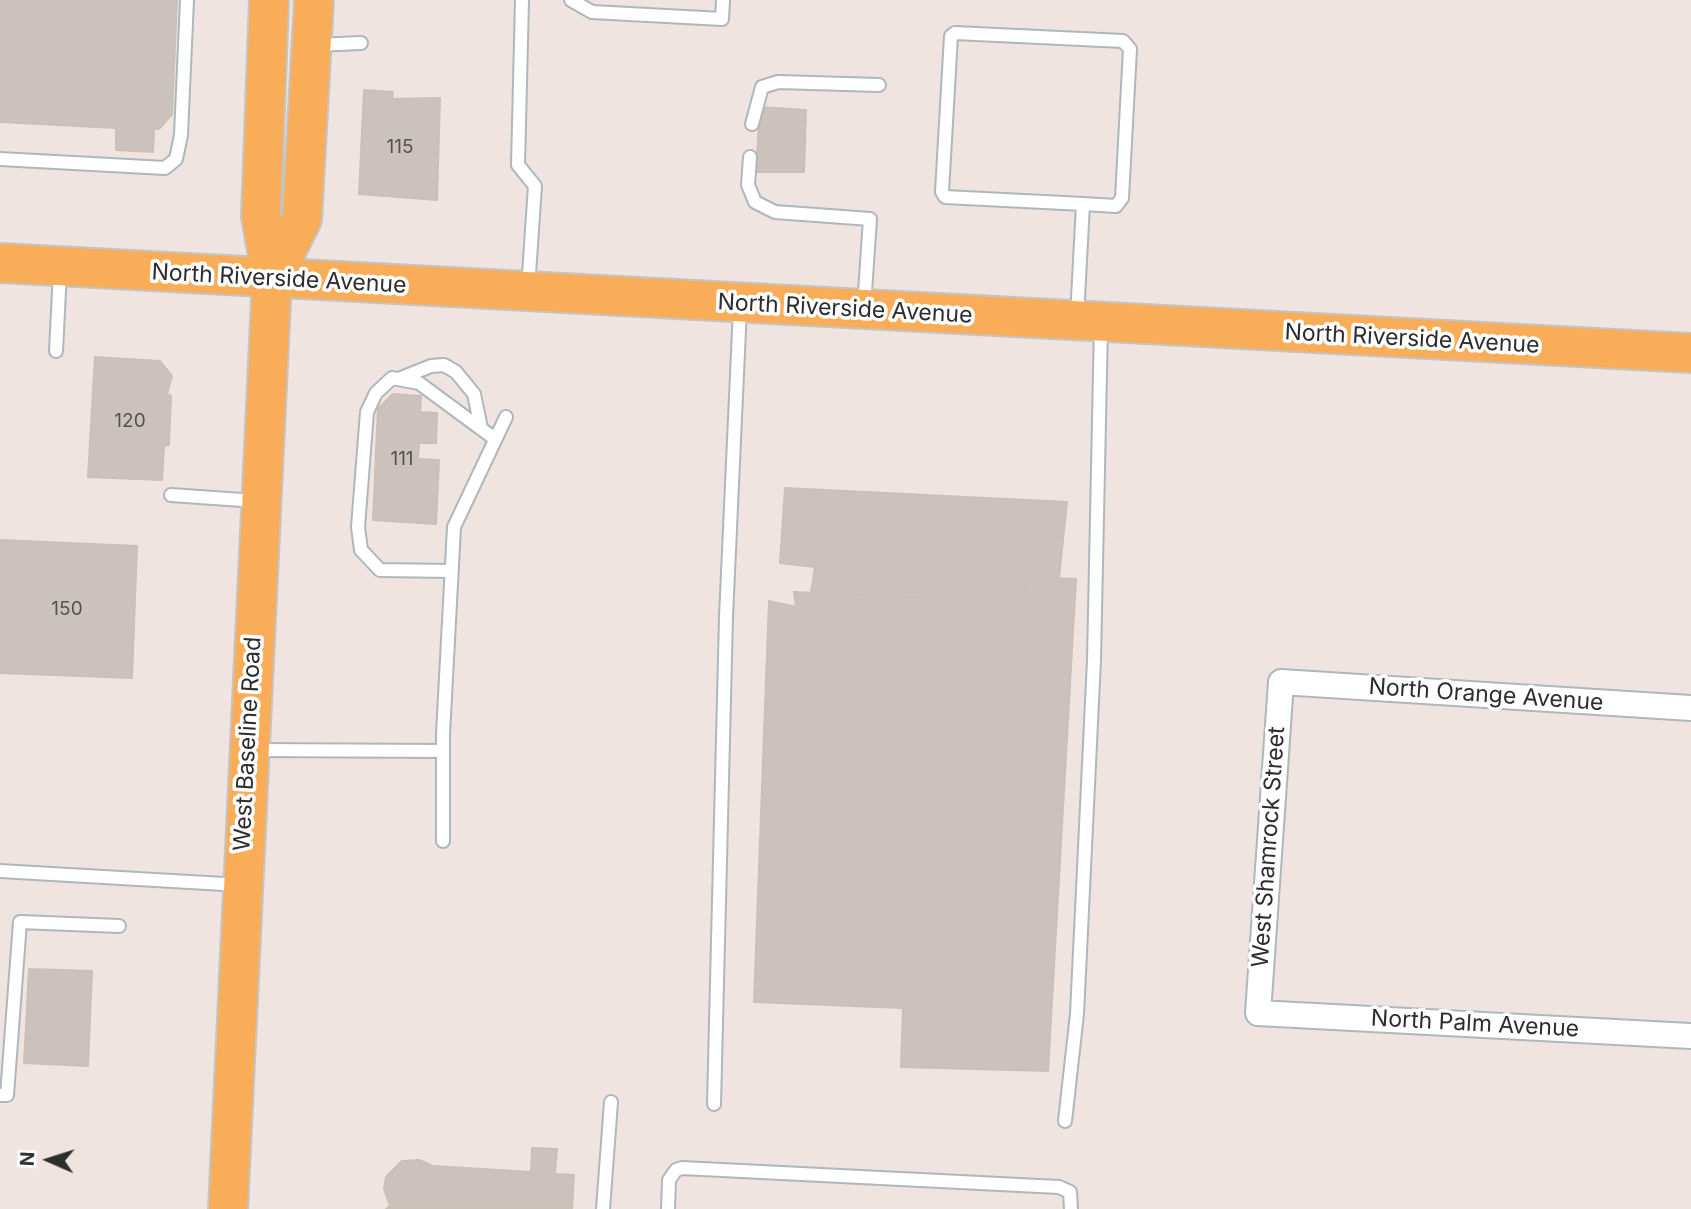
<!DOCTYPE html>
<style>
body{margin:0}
#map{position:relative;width:1691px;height:1209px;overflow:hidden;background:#efe4df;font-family:Inter,sans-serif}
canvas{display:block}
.north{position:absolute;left:14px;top:1125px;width:70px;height:70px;-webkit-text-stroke:5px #fff;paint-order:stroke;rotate:273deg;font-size:19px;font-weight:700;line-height:28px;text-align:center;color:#2d2d2d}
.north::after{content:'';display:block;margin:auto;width:24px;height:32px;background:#2d2d2d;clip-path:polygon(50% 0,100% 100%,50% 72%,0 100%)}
</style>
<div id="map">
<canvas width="1691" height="1209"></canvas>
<div class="north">N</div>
</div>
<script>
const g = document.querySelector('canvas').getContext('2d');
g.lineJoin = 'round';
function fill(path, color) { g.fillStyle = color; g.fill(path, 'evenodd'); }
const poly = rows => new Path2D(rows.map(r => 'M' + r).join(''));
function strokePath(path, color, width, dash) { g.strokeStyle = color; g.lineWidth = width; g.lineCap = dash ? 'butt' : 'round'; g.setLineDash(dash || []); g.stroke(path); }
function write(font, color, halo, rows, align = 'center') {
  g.font = font + ' Inter,sans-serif'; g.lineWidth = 7; g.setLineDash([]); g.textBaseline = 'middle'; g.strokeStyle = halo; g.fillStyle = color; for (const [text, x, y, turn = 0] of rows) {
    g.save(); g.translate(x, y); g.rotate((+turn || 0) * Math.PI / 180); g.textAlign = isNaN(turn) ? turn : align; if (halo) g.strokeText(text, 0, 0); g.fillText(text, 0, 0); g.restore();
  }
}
const building = poly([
 [0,0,177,0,172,114,159,129,154,129,153,152,116,150,116,128,0,122,0,0],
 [364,90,393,92,392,99,440,98,437,200,359,194,364,90],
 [760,107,806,110,804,172,756,172,760,107],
 [95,357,160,361,172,376,167,394,171,396,169,445,164,446,162,480,88,477,95,357],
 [393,394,421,396,420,412,437,413,436,443,419,443,418,459,439,460,436,524,373,520,378,409,393,394],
 [785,488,1067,502,1059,578,1028,577,1025,602,811,593,815,567,780,563,785,488],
 [0,540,137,546,132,678,0,673,0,540],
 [1028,577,1076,579,1048,1071,901,1067,903,1008,754,1002,769,601,796,607,794,592,1025,602,1028,577],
 [29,969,92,971,88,1066,24,1063,29,969],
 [532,1148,557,1149,555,1174,574,1175,572,1209,386,1209,390,1206,384,1189,386,1177,402,1161,419,1160,433,1166,531,1172,532,1148]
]);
fill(building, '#cbc2bd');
strokePath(building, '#cbbfb8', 2);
const service = poly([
 [522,0,518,165,535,186,528,289],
 [571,0,592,12,722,19,723,0],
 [316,45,361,43],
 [752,124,762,87,778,82,879,85],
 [750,157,748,185,755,202,775,212,870,219,864,307],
 [0,159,165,168,176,159,181,135,187,0],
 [1077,317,1083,204,945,197,942,192,951,36,955,33,1123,41,1130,49,1122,198,1116,206,1083,204],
 [56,351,60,271],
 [401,378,431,366,444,365,456,372,474,394,481,428],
 [171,495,256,501],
 [452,571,380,570,361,550,358,527,367,412,376,393,392,378,419,383,495,439],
 [253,750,443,751],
 [443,841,443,734,454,527,506,417],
 [0,871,241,885],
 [0,1095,7,1095,20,922,119,926],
 [714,1104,726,617,740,308],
 [1065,1121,1077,1014,1094,660,1101,325],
 [603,1209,611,1102],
 [668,1209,669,1180,676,1170,682,1168,1059,1187,1070,1192,1071,1209]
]);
const minor = poly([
 [1691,708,1281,682,1258,1013,1691,1036]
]);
const primary = poly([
 [0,263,1691,353],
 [272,279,302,219,314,0],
 [228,1209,272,279,261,216,269,0]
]);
strokePath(service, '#afb6bd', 16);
strokePath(minor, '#afb6bd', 28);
strokePath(primary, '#c4c4c4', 42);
strokePath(service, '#fff', 12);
strokePath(minor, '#fff', 24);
strokePath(primary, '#faad58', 38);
write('19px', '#545251', null, [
 ["115",400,147],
 ["120",130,421],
 ["111",402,459],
 ["150",67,609]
]);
write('23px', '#2d2d2d', '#fff', [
 ["North Riverside Avenue",279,279,3],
 ["North Riverside Avenue",845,309,3],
 ["North Riverside Avenue",1412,339,3],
 ["North Orange Avenue",1486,695,4],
 ["West Baseline Road",248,744,-87],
 ["West Shamrock Street",1269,847,-86],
 ["North Palm Avenue",1475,1024,3]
]);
</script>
